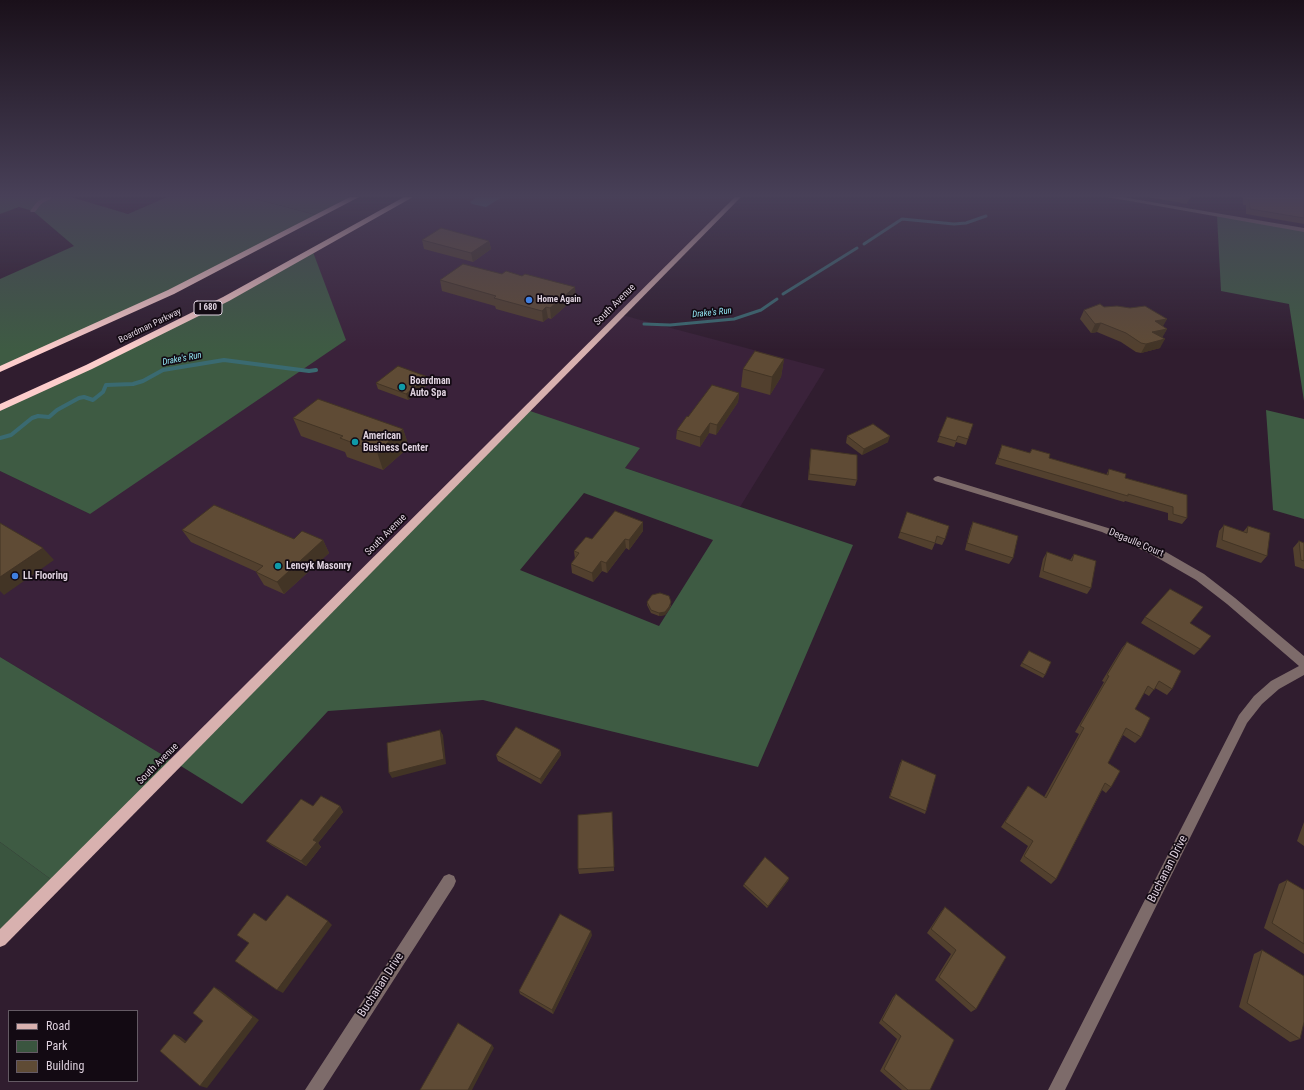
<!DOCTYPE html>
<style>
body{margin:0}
#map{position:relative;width:1304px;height:1090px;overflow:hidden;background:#301d2f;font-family:"Roboto Condensed",sans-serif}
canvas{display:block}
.legend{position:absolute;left:8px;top:1010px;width:130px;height:72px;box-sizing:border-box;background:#130a13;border:1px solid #645a64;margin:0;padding:5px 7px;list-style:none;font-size:12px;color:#ded1de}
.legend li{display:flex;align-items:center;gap:8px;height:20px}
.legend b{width:20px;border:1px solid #645a64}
</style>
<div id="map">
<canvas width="1304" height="1090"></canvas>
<ul class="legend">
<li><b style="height:5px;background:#d8b1af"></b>Road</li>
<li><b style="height:11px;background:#3a553f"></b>Park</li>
<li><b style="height:11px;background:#5f4b35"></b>Building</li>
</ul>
</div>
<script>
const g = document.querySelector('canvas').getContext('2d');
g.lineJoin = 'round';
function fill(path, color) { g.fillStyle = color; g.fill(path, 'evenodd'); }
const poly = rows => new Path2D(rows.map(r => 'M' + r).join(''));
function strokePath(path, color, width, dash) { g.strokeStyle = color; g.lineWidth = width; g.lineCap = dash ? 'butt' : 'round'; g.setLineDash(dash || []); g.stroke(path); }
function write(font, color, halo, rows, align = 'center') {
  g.font = font + ' "Roboto Condensed",sans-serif'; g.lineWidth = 3.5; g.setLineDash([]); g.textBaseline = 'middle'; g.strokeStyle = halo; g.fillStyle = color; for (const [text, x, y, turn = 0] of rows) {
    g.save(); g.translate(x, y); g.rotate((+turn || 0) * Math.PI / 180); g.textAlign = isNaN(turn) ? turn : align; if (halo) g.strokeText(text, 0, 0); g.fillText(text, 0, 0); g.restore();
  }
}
fill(poly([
 [410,197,738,197,622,315,825,369,740,507,625,468,640,448,176,763,0,657,0,471,90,514,313,252]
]), '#3a223a');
fill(poly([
 [248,197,356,197,320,216],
 [0,842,56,883,0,940]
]), '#3a553f');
fill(poly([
 [0,197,71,197,128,214,167,197,248,197,320,216,235,260,0,369,0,279,74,246,33,211,19,207,0,214],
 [1217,216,1304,230,1304,401,1289,304,1221,291],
 [313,252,346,340,90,514,0,471,0,408,89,367],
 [527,410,640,448,625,468,853,545,758,767,483,700,328,711,242,804,176,763,56,883,0,842,0,657,176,763],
 [584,493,713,540,659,626,520,570],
 [1266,410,1304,419,1304,519,1273,510]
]), '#3e5b43');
fill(poly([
 [477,197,502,197,486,207,472,204,470,202]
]), '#3a6a71');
strokePath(poly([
 [864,244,902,219,954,224,966,223,986,216],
 [783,294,857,248],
 [644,324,670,325,734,319,761,310,777,299]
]), '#3a6a71', 3);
strokePath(poly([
 [0,438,11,435,32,418,38,416,49,417,57,410,79,398,84,397,93,400,103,392,106,385,133,384,143,381,163,370,224,360,309,371,316,370]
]), '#3a6a71', 4);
fill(poly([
 [45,197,53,197,41,204,35,212,31,212,30,211,37,202,45,197],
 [1107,197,1122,197,1304,228,1304,232,1107,197],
 [938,476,1108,528,1159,548,1204,574,1235,598,1304,656,1304,675,1279,689,1262,704,1247,723,1065,1090,1048,1090,1239,715,1254,696,1271,681,1299,666,1227,604,1196,580,1151,554,1102,532,935,481,933,479,935,477,938,476],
 [449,874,454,876,456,881,454,886,323,1090,305,1090,444,876,449,874]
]), '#7d6b6a');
fill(poly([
 [735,197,741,197,5,945,0,947,0,929,735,197]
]), '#d8b1af');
fill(poly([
 [350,197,359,197,174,294,0,372,0,366,168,290,350,197],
 [404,197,413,197,229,301,92,369,0,411,0,404,86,365,223,297,404,197]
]), '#fccdcb');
fill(poly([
 [1148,197,1190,197,1187,204],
 [1243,197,1304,197,1304,224,1246,214,1246,205,1243,205],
 [422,240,489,241,491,249,473,262,424,249],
 [440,280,576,297,551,319,548,318,543,322,496,309,495,306,442,291],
 [1104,307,1167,319,1162,326,1167,329,1162,337,1160,348,1141,353,1136,352,1121,342,1097,332,1091,333,1080,319,1084,310],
 [784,359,781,377,770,395,741,387,743,369],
 [376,383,430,383,408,400,378,389],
 [739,393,738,402,716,435,709,433,700,447,676,439,677,430,688,417],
 [947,417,968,439,966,445,956,442,954,447,937,442],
 [293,418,403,429,409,447,383,470,347,457,345,452,301,436],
 [847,436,888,442,862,455,846,443],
 [1002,445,1030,453,1032,449,1049,458,1106,475,1109,469,1125,478,1187,495,1187,518,1182,524,1168,520,1168,513,1125,501,1124,502,995,464],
 [811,449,857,480,855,486,808,480,810,456],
 [907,512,945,539,942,545,935,543,932,550,898,538],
 [643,522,643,531,629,550,626,548,607,573,602,571,593,582,572,573,571,564,575,559,574,551,592,539],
 [973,522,1013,558,1009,564,965,550,970,529],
 [1224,525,1243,532,1248,526,1267,556,1261,563,1216,547,1219,531],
 [182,530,294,539,323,540,329,553,284,594,264,585,256,572,257,572,191,542],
 [1299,541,1304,543,1304,569,1295,566,1293,548],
 [1047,552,1070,560,1074,554,1091,588,1087,594,1039,577,1043,559],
 [647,602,671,605,669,610,665,615,659,616,651,613,647,605],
 [1145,617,1190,623,1200,649,1194,655,1141,623],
 [1127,642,1172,689,1167,695,1155,688,1149,696,1144,693,1135,709,1141,737,1135,743,1123,735,1108,763,1111,787,1106,793,1102,790,1056,879,1051,884,1020,861,1028,846,1001,827,1024,792,1028,786,1044,797,1079,734,1075,732,1104,682,1102,681,1122,648],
 [1027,654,1045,675,1043,678,1020,666],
 [560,750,561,755,541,784,498,761,496,755],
 [902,760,926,811,925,814,889,798,900,763],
 [313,806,340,806,343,812,318,843,321,847,306,866,271,845,266,841],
 [612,818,614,871,579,874,578,869],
 [1304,822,1304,846,1297,841],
 [789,878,788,881,767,908,743,886,744,884],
 [1287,880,1304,890,1304,954,1264,928,1279,884],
 [945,907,976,1009,971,1012,935,980,951,954,927,933,941,912],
 [592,935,553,1014,520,994,519,991],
 [1262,950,1300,1039,1290,1042,1239,1007,1254,954],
 [896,994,930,1090,902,1090,880,1071,897,1039,879,1023,893,997]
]), '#52402e');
fill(poly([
 [489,241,491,249,473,262,471,253],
 [575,287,576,297,551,319,550,308],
 [546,307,548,318,543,322,542,311],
 [1167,319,1162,328,1155,321],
 [1101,323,1097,332,1091,333,1095,324],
 [1167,329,1162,338,1152,332],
 [1165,339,1160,348,1141,353,1146,344],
 [784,359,781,377,770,395,772,377],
 [428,377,430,383,408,400,406,394],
 [739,393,738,402,716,435,717,425],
 [710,423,709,433,700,447,700,437],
 [403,429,409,447,383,470,377,452],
 [890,436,888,442,862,455,864,449],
 [643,522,643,531,629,550,629,540],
 [625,539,626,548,607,573,606,563],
 [323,540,329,553,284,594,277,582],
 [43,548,54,560,4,595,0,591,0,577],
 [601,561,602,571,593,582,592,573],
 [671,602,669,610,665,615,659,616,659,613],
 [440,730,443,735,446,764,392,778,389,773],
 [560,750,561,755,541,784,540,779],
 [340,806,343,812,318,843,321,847,306,866,301,861,313,840],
 [789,878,788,881,767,908,768,906],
 [328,921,332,925,283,993,277,990],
 [591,931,592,935,553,1014,552,1010],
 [214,987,220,990,259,1020,207,1088,200,1086],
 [174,1034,181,1037,192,1046,185,1043],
 [492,1045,494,1048,472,1090,468,1090]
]), '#423425');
const building = poly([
 [1182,197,1190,197,1190,199,1182,197],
 [1246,197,1304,197,1304,218,1250,209,1249,200,1246,200,1246,197],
 [441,228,489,241,471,253,422,240,441,228],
 [463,264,502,274,506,271,522,276,525,274,575,287,550,308,546,307,542,311,494,298,496,296,440,280,463,264],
 [1100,304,1104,307,1117,306,1130,308,1145,306,1167,319,1155,321,1167,329,1152,332,1165,339,1146,344,1141,343,1126,333,1101,323,1095,324,1084,310,1100,304],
 [755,351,784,359,772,377,743,369,755,351],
 [398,366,428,377,406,394,376,383,398,366],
 [712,385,739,393,717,425,710,423,700,437,677,430,687,416,688,417,712,385],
 [318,399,403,429,377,452,340,438,343,436,293,418,318,399],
 [947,417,973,424,968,439,958,436,956,441,939,436,947,417],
 [873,424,890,436,864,449,847,436,873,424],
 [1002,445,1030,453,1032,449,1050,454,1049,458,1108,475,1109,469,1126,474,1125,478,1187,495,1187,518,1173,514,1173,507,1128,494,1128,496,998,458,1002,445],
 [811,449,857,455,857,480,809,474,811,449],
 [214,505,294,539,302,531,323,540,277,582,256,572,263,566,182,530,214,505],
 [615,511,643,522,629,540,625,539,606,563,601,561,592,573,571,564,579,553,574,551,586,537,592,539,615,511],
 [907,512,949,526,945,539,937,536,935,543,900,532,907,512],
 [973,522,1018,536,1013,558,967,543,973,522],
 [0,523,43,548,0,577,0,523],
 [1224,525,1247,533,1248,526,1270,533,1267,556,1222,540,1224,525],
 [1299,541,1304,543,1304,561,1301,560,1299,541],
 [1047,552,1072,561,1074,554,1096,561,1091,588,1043,571,1047,552],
 [1170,589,1203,607,1190,623,1211,636,1200,649,1145,617,1170,589],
 [660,593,669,596,671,602,669,607,665,612,659,613,651,610,647,602,652,595,660,593],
 [1127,642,1181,671,1172,689,1159,681,1154,690,1148,686,1135,709,1150,718,1141,737,1126,728,1108,763,1120,771,1111,787,1105,783,1056,879,1024,856,1033,841,1005,822,1028,786,1046,798,1084,728,1080,726,1109,676,1107,675,1127,642],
 [1029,651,1051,662,1045,675,1022,663,1029,651],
 [516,727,560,750,540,779,496,755,516,727],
 [440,730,444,759,389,773,387,743,440,730],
 [902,760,936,775,926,811,890,796,902,760],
 [321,796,340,806,313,840,317,842,301,861,266,841,301,799,313,806,321,796],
 [612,812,614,867,578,869,578,815,612,812],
 [765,857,789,878,768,906,744,884,765,857],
 [1287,880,1304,890,1304,944,1272,923,1287,880],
 [287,895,328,921,277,990,235,961,249,943,237,935,254,913,266,921,287,895],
 [945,907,1006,957,976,1009,939,977,956,950,931,929,945,907],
 [560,914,591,931,552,1010,519,991,560,914],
 [1262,950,1304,976,1304,1022,1300,1039,1247,1003,1262,950],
 [214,987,253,1017,200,1086,160,1051,174,1034,185,1043,203,1021,193,1013,214,987],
 [896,994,954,1040,930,1090,908,1090,884,1069,901,1036,882,1020,896,994],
 [458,1023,492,1045,468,1090,420,1090,458,1023]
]);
fill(building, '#5f4b35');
strokePath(building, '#423425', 1);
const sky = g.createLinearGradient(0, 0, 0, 350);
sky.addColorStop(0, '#1a101a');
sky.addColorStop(0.56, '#484058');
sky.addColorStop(1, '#48405800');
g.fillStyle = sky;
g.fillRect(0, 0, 1304, 350);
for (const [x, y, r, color] of [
 [529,300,4,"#3f7fe0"],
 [402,387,4,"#0f9aa8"],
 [355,442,4,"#0f9aa8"],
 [278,566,4,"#0f9aa8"],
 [15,576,4,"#3f7fe0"]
]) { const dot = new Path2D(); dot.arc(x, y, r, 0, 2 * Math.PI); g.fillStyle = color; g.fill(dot); strokePath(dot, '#130a13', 1.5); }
write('bold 9px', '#ded1de', '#130a13', [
 ["Home Again",537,300]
], 'left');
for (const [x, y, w] of [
 [208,308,28]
]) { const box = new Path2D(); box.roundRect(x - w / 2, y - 7, w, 14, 3); g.fillStyle = '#130a13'; g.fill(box); strokePath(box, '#ded1de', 1); }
write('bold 9px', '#ded1de', null, [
 ["I 680",208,308]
]);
write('italic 9px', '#91e5f2', '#130a13', [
 ["Drake's Run",712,313,-6],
 ["Drake's Run",182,359,-11]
]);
write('9px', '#ded1de', '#130a13', [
 ["Boardman Parkway",150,326,-26]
]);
write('10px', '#ded1de', '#130a13', [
 ["South Avenue",615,305,-45],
 ["South Avenue",386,535,-45],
 ["Degaulle Court",1136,543,23],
 ["South Avenue",158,764,-45]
]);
write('bold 10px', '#ded1de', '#130a13', [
 ["Boardman",410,381],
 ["Auto Spa",410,393],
 ["American",363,436],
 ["Business Center",363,448],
 ["Lencyk Masonry",286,566],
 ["LL Flooring",23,576]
], 'left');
write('12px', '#ded1de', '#130a13', [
 ["Buchanan Drive",1168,869,-63],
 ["Buchanan Drive",381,985,-57]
]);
</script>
